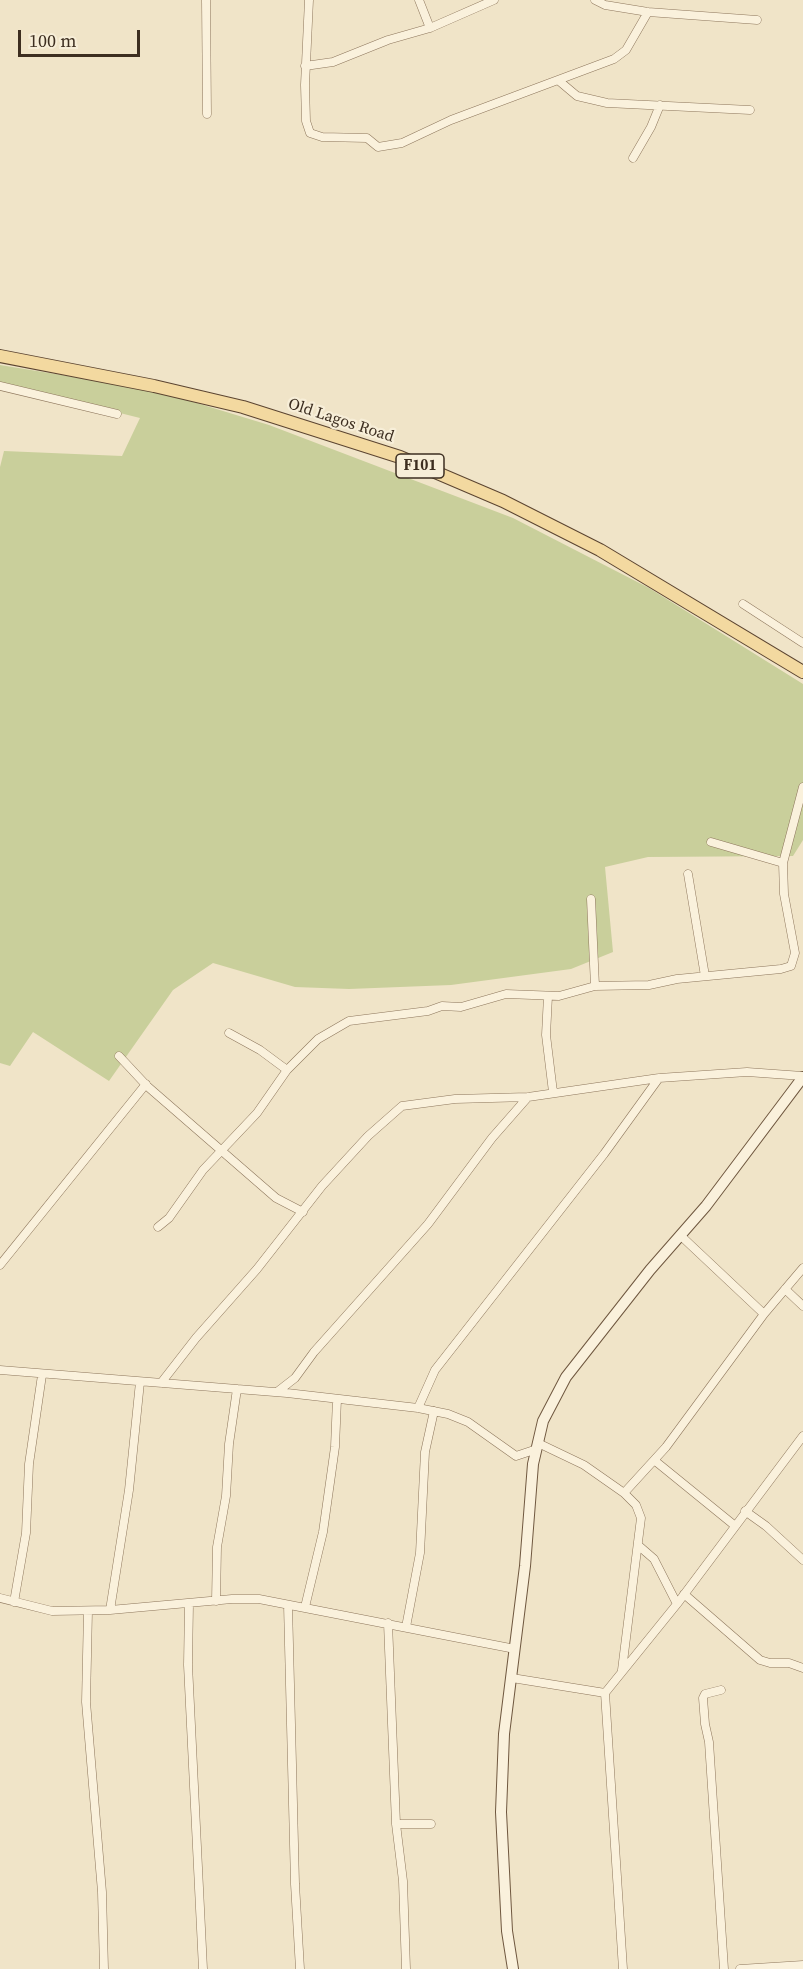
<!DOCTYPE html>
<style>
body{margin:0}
#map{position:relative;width:803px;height:1969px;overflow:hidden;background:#f0e4c8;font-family:"Source Serif 4",serif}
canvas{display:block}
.scale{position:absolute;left:18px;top:30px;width:122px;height:27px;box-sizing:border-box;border:3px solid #3d2e20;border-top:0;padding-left:8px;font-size:18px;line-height:21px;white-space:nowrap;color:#3d2e20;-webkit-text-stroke:4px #f7eed8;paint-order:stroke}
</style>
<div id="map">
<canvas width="803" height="1969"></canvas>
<div class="scale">100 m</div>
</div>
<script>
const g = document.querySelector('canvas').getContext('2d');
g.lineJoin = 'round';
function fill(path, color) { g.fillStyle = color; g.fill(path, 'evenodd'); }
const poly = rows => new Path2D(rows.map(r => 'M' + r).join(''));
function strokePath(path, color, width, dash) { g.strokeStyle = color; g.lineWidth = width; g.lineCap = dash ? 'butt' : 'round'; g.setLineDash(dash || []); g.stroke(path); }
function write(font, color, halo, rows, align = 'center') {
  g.font = font + ' "Source Serif 4",serif'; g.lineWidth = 4.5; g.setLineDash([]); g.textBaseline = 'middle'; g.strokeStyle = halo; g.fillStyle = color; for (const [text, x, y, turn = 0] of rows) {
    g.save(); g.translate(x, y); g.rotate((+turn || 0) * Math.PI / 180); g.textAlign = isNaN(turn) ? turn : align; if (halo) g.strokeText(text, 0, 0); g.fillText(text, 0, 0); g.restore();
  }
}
fill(poly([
 [0,365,154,390,269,425,513,518,649,588,803,684,803,840,793,856,648,857,605,867,613,952,571,969,451,985,349,989,295,987,213,963,173,990,109,1081,33,1032,10,1066,0,1063,0,467,4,451,122,456,140,418,0,383]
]), '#c9cf9b');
const street = poly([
 [206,0,207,114],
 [309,0,305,85,306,121,310,133,322,137,367,138,378,147,402,143,451,120,614,59,626,50,648,12],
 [419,0,430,28],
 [595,0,605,5,648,12,757,20],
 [305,66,333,62,388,40,430,28,494,0],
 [558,80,577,96,607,103,750,110],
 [633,158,651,127,660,105],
 [0,386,117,414],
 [743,604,803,643],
 [711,842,783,863],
 [688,874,705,976],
 [591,899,595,986],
 [548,996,546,1035,553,1092],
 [229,1033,260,1050,287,1070],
 [119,1056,147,1086,276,1198,303,1212],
 [158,1227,169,1218,203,1170,257,1113,287,1070,318,1039,349,1021,428,1011,442,1006,461,1007,506,994,559,996,595,986,649,985,677,979,781,969,791,966,795,953,784,894,783,863,803,787],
 [680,1235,764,1314],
 [0,1265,146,1084],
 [785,1289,803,1306],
 [0,1370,287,1393,418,1408,448,1414,468,1422,516,1456,537,1449],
 [161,1383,196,1338,257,1269,322,1186,368,1136,402,1106,455,1099,528,1097,659,1078,747,1072,803,1076],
 [277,1392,295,1378,314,1352,428,1224,492,1138,528,1097],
 [418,1408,435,1370,604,1154,659,1078],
 [538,1443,584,1465,624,1493,666,1447,764,1314,803,1268],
 [654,1460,734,1525],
 [745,1511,766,1526,803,1560],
 [639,1546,654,1559,677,1604],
 [684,1594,760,1660,770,1663,789,1663,803,1668],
 [0,1598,52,1611,110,1610,232,1599,259,1599,515,1649],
 [216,1601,217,1547,226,1496,229,1444,237,1389],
 [14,1602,26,1533,29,1464,42,1375],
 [189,1604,188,1665,203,1969],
 [288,1605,295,1884,300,1969],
 [305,1607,323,1532,335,1447,337,1399],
 [110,1610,129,1490,140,1382],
 [88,1611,86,1702,102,1892,104,1969],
 [388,1623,396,1824,431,1824],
 [406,1627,420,1553,425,1452,434,1411],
 [622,1670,641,1518,636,1505,624,1493],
 [512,1678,605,1693],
 [721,1690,705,1694,703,1698,705,1724,709,1742,724,1969],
 [396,1824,403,1881,406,1969],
 [623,1969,605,1693,677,1604,803,1436],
 [740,1969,803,1965]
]);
const secondary = poly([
 [513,1969,507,1931,501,1812,504,1734,525,1566,533,1464,543,1421,566,1377,650,1270,706,1206,803,1077]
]);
const primary = poly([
 [0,356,154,386,243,407,400,457,503,501,600,550,803,672]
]);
strokePath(street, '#8d765c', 9);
strokePath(secondary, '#6f573f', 12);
strokePath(primary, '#5b4430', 14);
strokePath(street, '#faf1dc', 8);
strokePath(secondary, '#faf1dc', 10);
strokePath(primary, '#f3d9a0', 12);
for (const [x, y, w] of [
 [420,466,48]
]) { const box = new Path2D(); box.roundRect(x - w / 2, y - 12, w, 24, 4.5); g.fillStyle = '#f7eed8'; g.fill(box); strokePath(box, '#3d2e20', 1.5); }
write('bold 15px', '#3d2e20', null, [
 ["F101",420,466]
]);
write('16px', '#3d2e20', '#f7eed8', [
 ["Old Lagos Road",341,421,18]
]);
</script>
